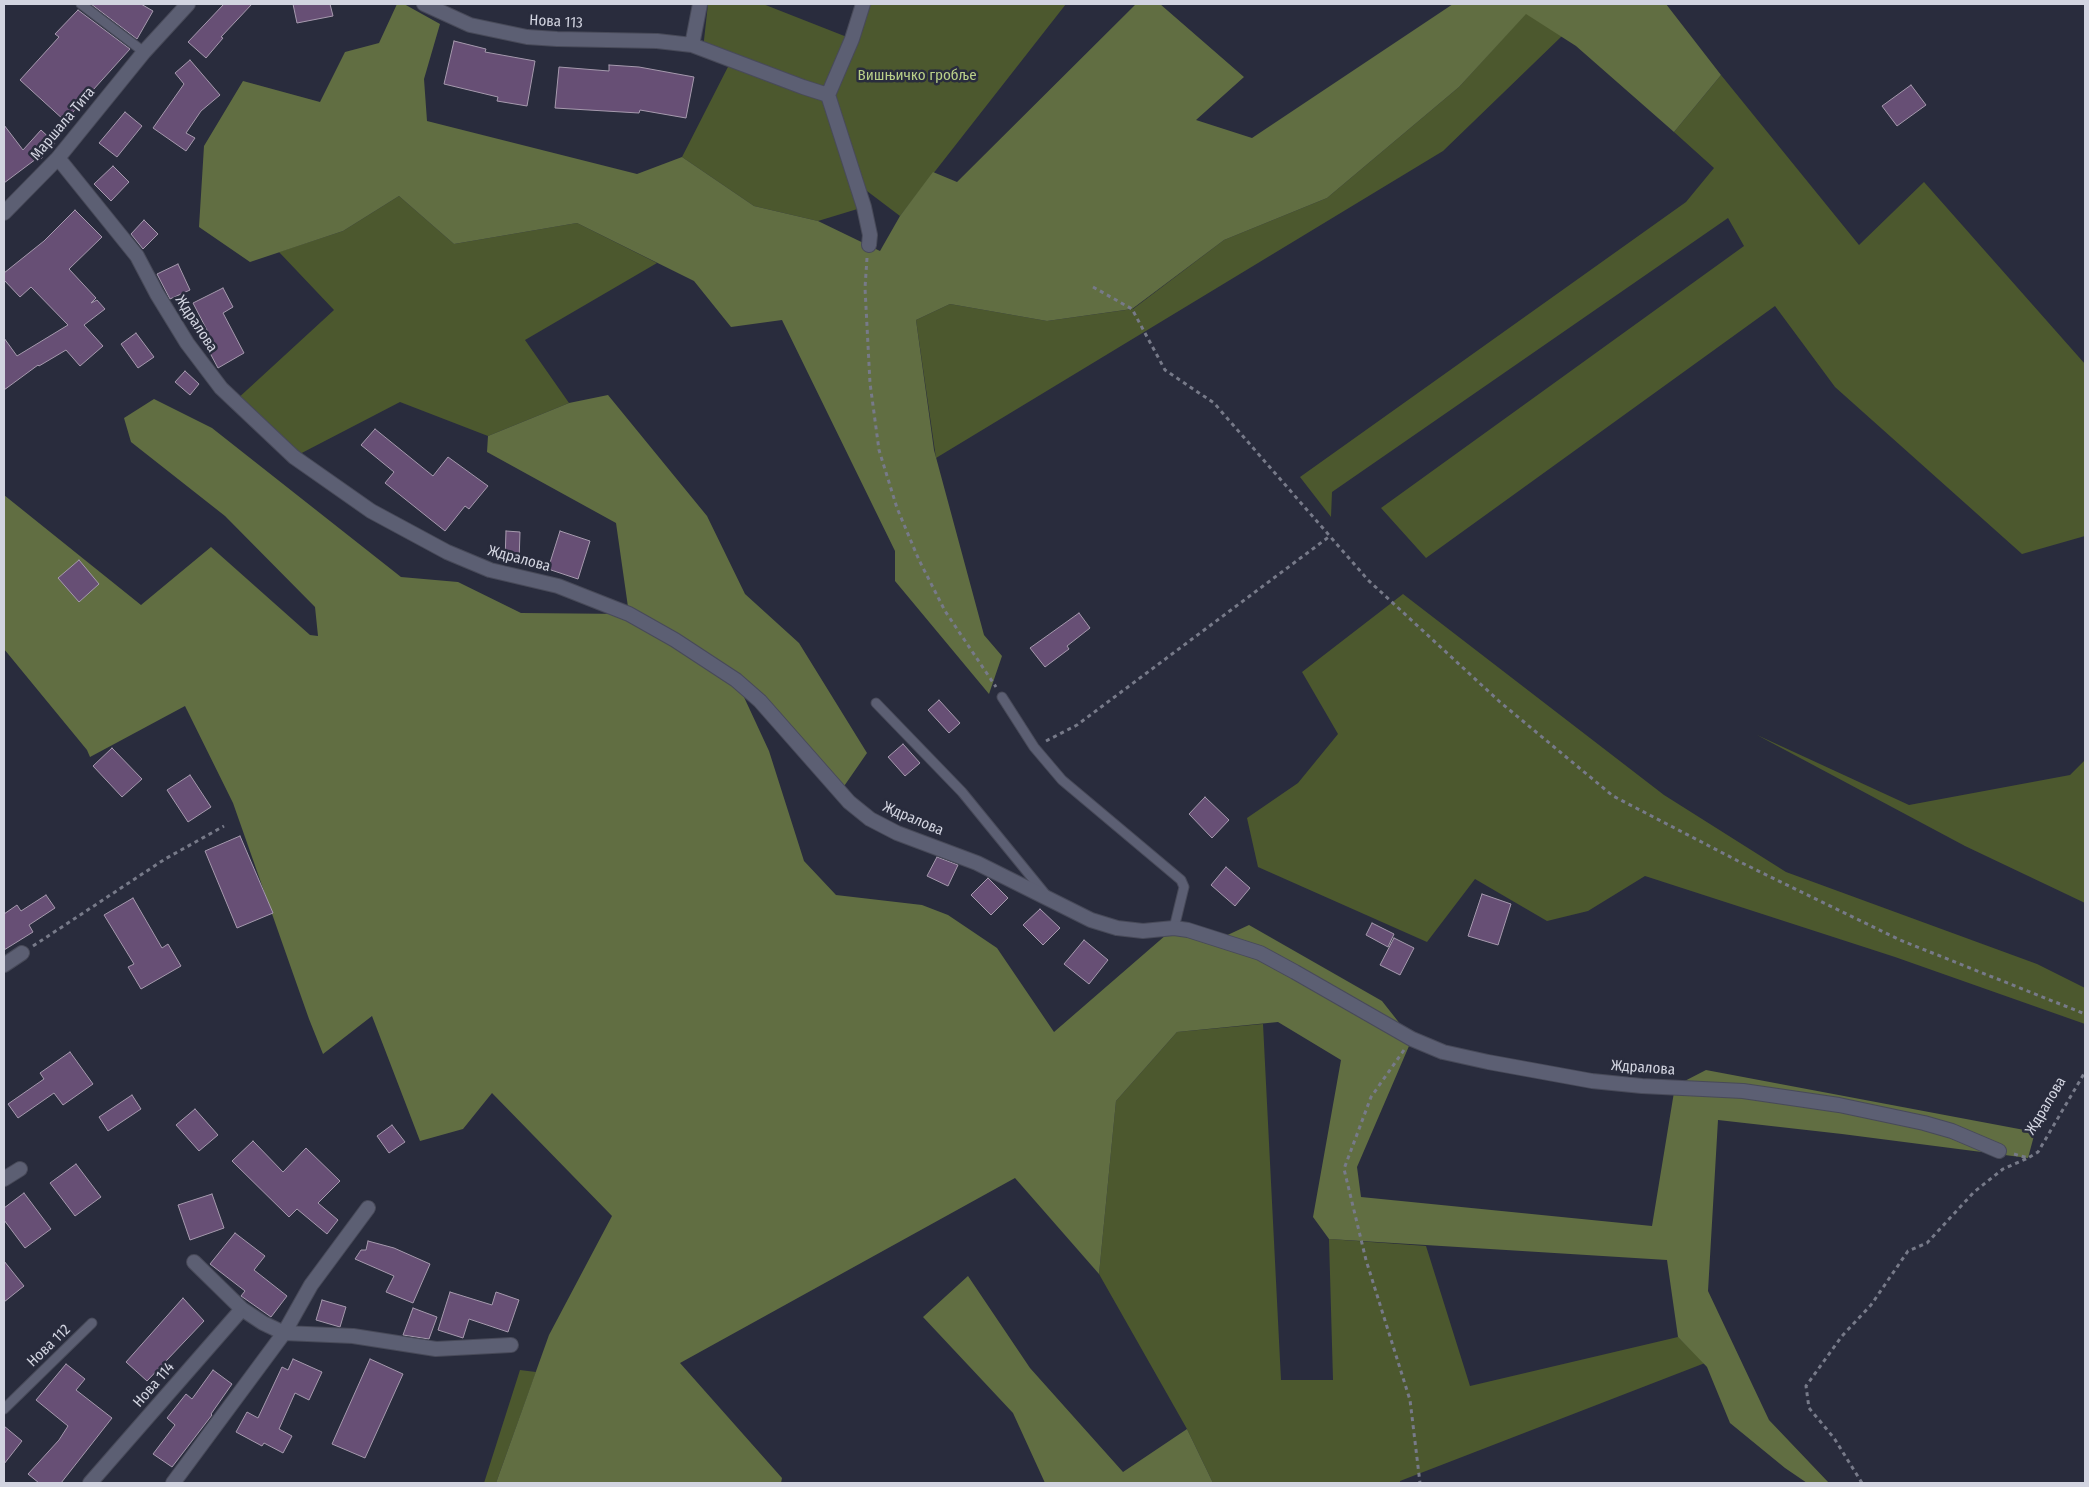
<!DOCTYPE html>
<meta charset="utf-8">
<style>
body{margin:0}
#map{position:relative;width:2089px;height:1487px;overflow:hidden;background:#292c3d;font-family:"Fira Sans Condensed",sans-serif}
canvas{display:block}
.frame{position:absolute;inset:0;border:5px solid #d2d4e0;pointer-events:none}
</style>
<div id="map">
<canvas width="2089" height="1487"></canvas>
<div class="frame"></div>
</div>
<script>
const g = document.querySelector('canvas').getContext('2d');
g.lineJoin = 'round';
function fill(path, color) { g.fillStyle = color; g.fill(path, 'evenodd'); }
const poly = rows => new Path2D(rows.map(r => 'M' + r).join(''));
function strokePath(path, color, width, dash) { g.strokeStyle = color; g.lineWidth = width; g.lineCap = dash ? 'butt' : 'round'; g.setLineDash(dash || []); g.stroke(path); }
function write(font, color, halo, rows, align = 'center') {
  g.font = font + ' "Fira Sans Condensed",sans-serif'; g.lineWidth = 5; g.setLineDash([]); g.textBaseline = 'middle'; g.strokeStyle = halo; g.fillStyle = color; for (const [text, x, y, turn = 0] of rows) {
    g.save(); g.translate(x, y); g.rotate((+turn || 0) * Math.PI / 180); g.textAlign = isNaN(turn) ? turn : align; if (halo) g.strokeText(text, 0, 0); g.fillText(text, 0, 0); g.restore();
  }
}
fill(poly([
 [708,4,763,4,852,39,865,4,1066,4,900,216,863,188,864,207,818,221,754,206,682,157,732,59,703,49],
 [1526,13,1562,36,1443,151,936,458,916,320,950,304,1047,321,1133,309,1224,240,1327,198,1459,87],
 [1721,75,1859,245,1924,182,2085,364,2085,536,2022,554,1835,387,1775,306,1426,558,1381,508,1744,246,1728,218,1332,492,1331,517,1300,477,1686,202,1714,168,1674,132],
 [399,196,454,244,577,223,657,263,525,340,569,403,488,436,400,402,294,457,235,401,334,310,279,252,343,231],
 [1403,594,1664,795,1786,872,2037,964,2085,988,2085,1024,1895,957,1645,876,1588,911,1547,921,1475,879,1427,942,1258,867,1247,818,1298,783,1338,734,1302,672],
 [1757,735,1909,805,2070,775,2085,760,2085,903,1965,846],
 [1263,1024,1281,1380,1333,1380,1329,1239,1426,1246,1470,1386,1678,1337,1705,1363,1400,1481,1400,1483,1213,1483,1187,1429,1099,1274,1116,1101,1177,1032],
 [520,1370,536,1372,496,1483,484,1483]
]), '#4c582e');
fill(poly([
 [397,4,404,4,440,24,424,79,427,121,637,174,682,157,754,206,818,221,880,251,900,216,933,172,957,182,1136,4,1160,4,1244,77,1196,120,1252,138,1453,4,1666,4,1721,75,1674,132,1576,46,1526,14,1459,87,1327,198,1224,240,1132,309,1047,321,950,304,916,320,934,450,984,635,1002,656,989,694,895,581,895,551,782,320,731,327,694,281,577,223,454,244,399,196,343,231,250,262,199,227,204,146,243,81,320,102,345,52,379,43],
 [608,395,707,516,745,594,799,643,867,753,840,792,737,682,769,751,804,861,836,895,922,905,948,915,997,948,1054,1032,1174,928,1219,939,1249,925,1382,1001,1412,1039,1357,1167,1361,1197,1652,1226,1675,1086,1706,1070,2035,1132,2028,1158,1842,1134,1718,1120,1708,1291,1769,1420,1829,1483,1807,1483,1785,1468,1730,1423,1707,1367,1678,1337,1667,1260,1329,1239,1313,1217,1341,1060,1278,1022,1177,1032,1116,1101,1099,1274,1015,1178,680,1363,782,1478,781,1483,496,1483,549,1335,612,1216,492,1093,463,1129,420,1141,372,1016,323,1054,309,1019,233,803,185,706,90,757,87,750,4,649,4,495,141,605,211,547,310,635,318,636,315,607,225,516,131,442,124,418,154,399,212,428,401,577,458,582,521,613,629,614,616,523,487,452,488,436,569,403],
 [968,1276,1030,1368,1123,1472,1187,1429,1213,1483,1045,1483,1013,1413,923,1317]
]), '#616e42');
const building = poly([
 [91,4,141,4,153,11,137,39,91,4],
 [224,4,252,4,221,37,223,38,206,58,188,42,224,4],
 [293,4,330,4,333,16,297,23,293,4],
 [78,10,130,49,65,121,20,80,59,37,55,34,78,10],
 [454,41,486,49,485,52,535,61,527,106,497,101,498,97,444,84,454,41],
 [190,60,220,95,201,111,186,133,195,138,186,151,153,128,184,84,175,73,190,60],
 [609,65,639,67,694,77,686,118,640,110,639,113,555,108,559,67,609,71,609,65],
 [1911,85,1926,105,1897,126,1882,106,1911,85],
 [125,112,142,126,117,157,99,143,125,112],
 [4,125,23,150,41,130,55,143,38,162,36,159,4,183,4,125],
 [113,166,129,182,111,201,94,184,113,166],
 [75,210,102,237,69,269,96,298,91,303,97,300,105,309,84,325,103,346,80,366,66,350,39,366,38,365,4,390,4,338,17,356,68,325,31,287,20,297,4,280,4,273,44,241,75,210],
 [144,220,158,234,143,249,131,234,144,220],
 [178,264,190,290,170,299,157,274,178,264],
 [223,288,233,307,223,313,244,353,218,368,202,338,209,334,193,303,223,288],
 [136,333,154,357,138,368,121,344,136,333],
 [185,371,199,384,190,395,175,382,185,371],
 [375,429,433,476,448,457,488,486,469,509,465,506,445,531,385,483,394,472,361,445,375,429],
 [506,531,520,532,519,562,505,561,506,531],
 [560,531,590,541,578,579,548,569,560,531],
 [79,560,99,584,79,602,58,578,79,560],
 [1079,613,1090,628,1067,646,1069,649,1045,667,1030,648,1079,613],
 [939,700,960,723,949,733,928,710,939,700],
 [903,744,920,763,905,776,888,757,903,744],
 [112,748,142,779,122,797,93,766,112,748],
 [190,775,211,807,188,822,167,790,190,775],
 [1205,797,1229,820,1212,838,1189,814,1205,797],
 [240,836,273,913,237,928,205,851,240,836],
 [937,857,958,865,948,886,927,876,937,857],
 [1226,867,1250,888,1235,906,1211,885,1226,867],
 [988,878,1008,898,991,915,971,895,988,878],
 [1482,894,1511,904,1498,945,1468,936,1482,894],
 [46,895,55,908,29,925,33,932,4,950,4,914,17,905,21,911,46,895],
 [133,898,162,948,168,944,181,966,141,989,128,967,134,964,104,915,133,898],
 [1040,909,1060,928,1043,945,1023,925,1040,909],
 [1372,923,1394,934,1388,947,1366,935,1372,923],
 [1394,938,1414,948,1400,975,1380,965,1394,938],
 [1084,940,1108,960,1089,984,1064,964,1084,940],
 [70,1052,93,1084,63,1105,54,1093,18,1118,8,1104,44,1079,40,1073,70,1052],
 [132,1095,141,1109,108,1131,99,1117,132,1095],
 [195,1109,218,1135,199,1151,176,1125,195,1109],
 [392,1125,405,1142,389,1153,377,1136,392,1125],
 [253,1141,283,1172,306,1148,340,1181,318,1203,338,1220,327,1234,297,1209,289,1217,232,1161,253,1141],
 [76,1164,101,1197,75,1216,50,1183,76,1164],
 [24,1193,51,1229,25,1248,4,1220,4,1208,24,1193],
 [212,1194,224,1228,190,1240,178,1205,212,1194],
 [235,1233,265,1256,254,1270,287,1296,271,1317,241,1296,245,1291,210,1264,235,1233],
 [368,1241,394,1248,430,1264,413,1303,386,1292,394,1276,355,1259,361,1250,366,1250,368,1241],
 [4,1261,24,1286,4,1302,4,1261],
 [450,1292,492,1305,496,1292,519,1300,508,1332,469,1319,463,1338,438,1330,450,1292],
 [183,1298,204,1321,147,1381,126,1362,183,1298],
 [322,1300,346,1307,340,1327,316,1320,322,1300],
 [413,1308,437,1317,429,1339,403,1335,413,1308],
 [293,1359,322,1372,309,1400,295,1393,279,1429,292,1436,283,1453,264,1443,262,1446,236,1432,247,1412,258,1418,282,1367,288,1370,293,1359],
 [370,1359,403,1374,365,1458,332,1444,370,1359],
 [66,1364,85,1379,76,1390,112,1418,61,1483,39,1483,28,1474,59,1440,68,1426,36,1400,66,1364],
 [213,1370,232,1384,211,1414,212,1415,172,1467,153,1454,175,1425,167,1418,186,1394,192,1399,213,1370],
 [4,1426,22,1441,4,1464,4,1426]
]);
fill(building, '#674f75');
strokePath(building, '#a69aae', 1);
const service = poly([
 [81,4,144,52],
 [1002,697,1034,747,1062,780,1181,880,1184,887,1174,928],
 [876,703,962,792,1046,895],
 [4,1409,92,1323]
]);
const minor = poly([
 [424,4,470,25,527,37,557,39,657,41,692,45,803,87,828,95],
 [863,4,852,39,828,95,864,207,870,235,869,245],
 [692,45,700,4],
 [58,158,137,256,157,294,187,343,221,388,294,457,371,511,447,552,490,570,558,586,629,614,675,640,736,680,760,701,849,802,870,819,897,833,977,863,1091,920,1117,928,1143,931,1174,928,1188,930,1260,953,1295,972,1412,1039,1443,1052,1488,1062,1592,1081,1642,1086,1743,1091,1839,1105,1924,1123,1952,1131,1999,1151],
 [4,213,58,158,144,52,188,4],
 [4,965,22,953],
 [4,1179,20,1169],
 [194,1262,242,1309,263,1323,284,1333,353,1336,436,1349,511,1345],
 [90,1483,242,1309],
 [173,1483,284,1333,311,1285,368,1208]
]);
strokePath(service, '#484a59', 11);
strokePath(minor, '#484a59', 16);
strokePath(poly([
 [867,258,865,288,870,383,879,450,897,508,919,560,945,611,996,687],
 [1093,287,1132,309,1165,370,1214,403,1368,580,1500,702,1613,796,1740,862,1900,940,2085,1014],
 [1046,741,1077,725,1330,536],
 [33,946,165,859,224,826],
 [1404,1050,1371,1097,1344,1169,1366,1260,1410,1400,1420,1483],
 [2014,1154,2028,1158,2038,1152,2085,1072],
 [1862,1483,1834,1438,1809,1408,1806,1386,1842,1336,1871,1305,1908,1251,1927,1243,1974,1192,2003,1169,2028,1158]
]), '#777a89', 3, [4, 4]);
strokePath(service, '#5c5f73', 9);
strokePath(minor, '#5c5f73', 14);
write('15px', '#d2d4e0', '#292c3d', [
 ["Нова 113",556,22,3],
 ["Маршала Тита",63,124,-50],
 ["Ждралова",196,324,57],
 ["Ждралова",519,559,15],
 ["Ждралова",913,819,23],
 ["Ждралова",1643,1068,4],
 ["Ждралова",2046,1106,-59],
 ["Нова 112",49,1346,-44],
 ["Нова 114",154,1385,-49]
]);
write('15px', '#bad089', '#292c3d', [
 ["Вишњичко гробље",917,76]
]);
</script>
